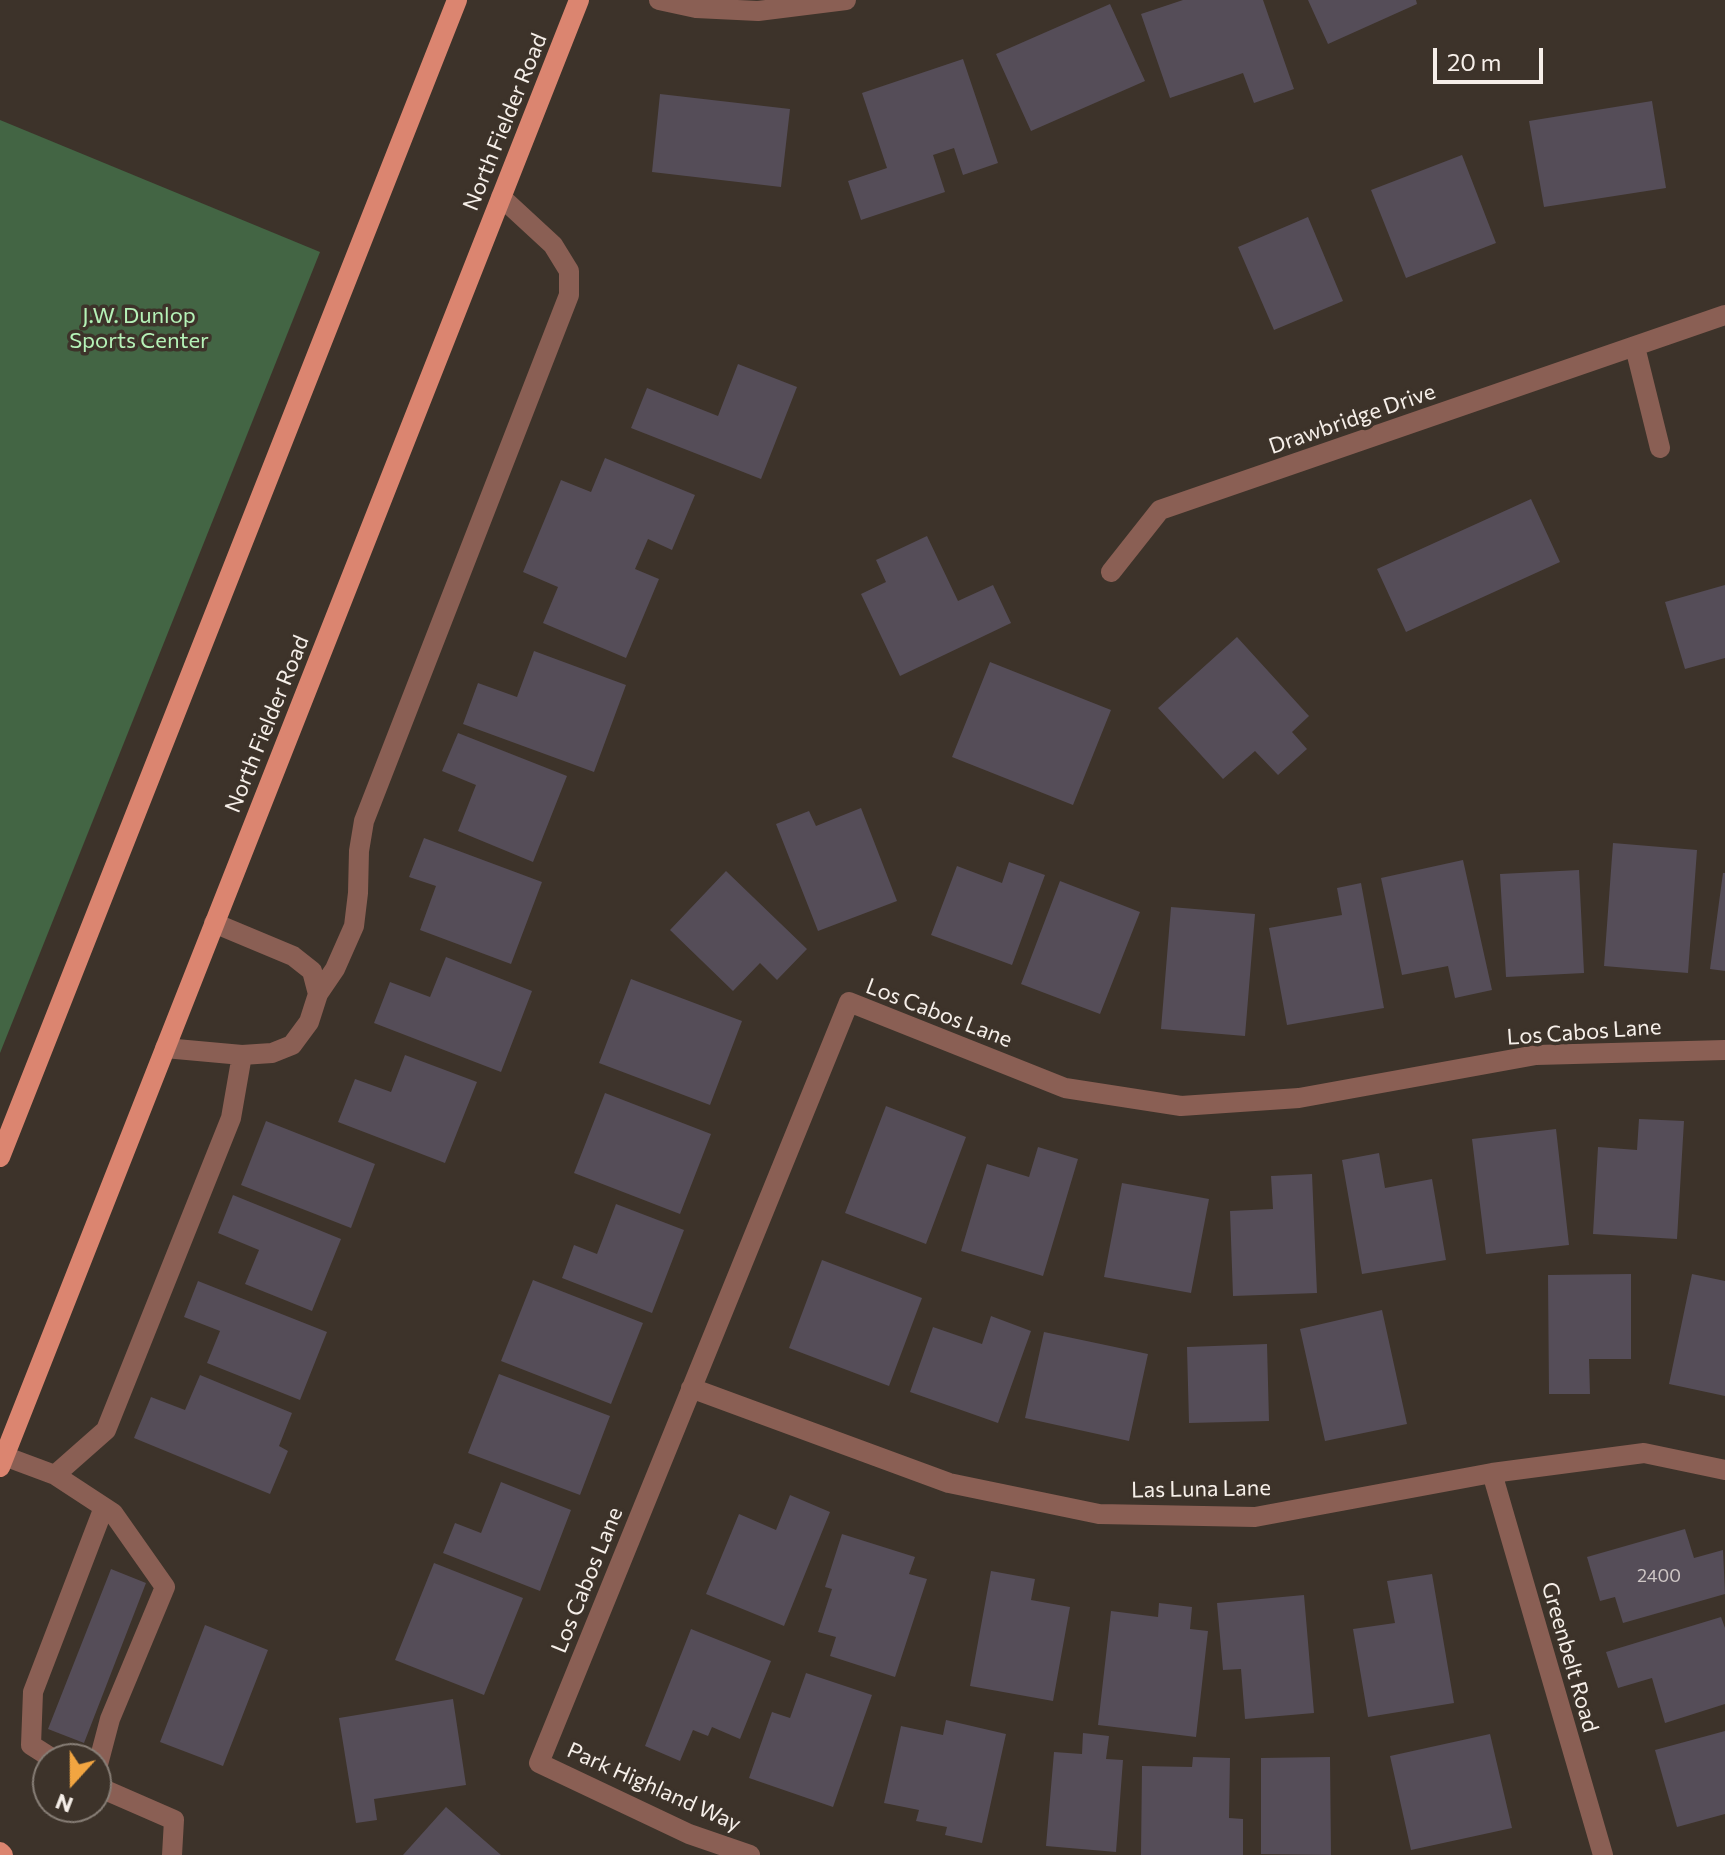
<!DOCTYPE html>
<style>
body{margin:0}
#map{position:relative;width:1725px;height:1855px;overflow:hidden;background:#3d332a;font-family:Commissioner,sans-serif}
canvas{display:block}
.north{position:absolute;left:32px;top:1743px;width:80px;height:80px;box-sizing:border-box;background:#3d332a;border:2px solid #877e76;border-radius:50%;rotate:201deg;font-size:22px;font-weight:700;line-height:32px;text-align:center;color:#f6efe9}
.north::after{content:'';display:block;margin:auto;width:28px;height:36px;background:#f2a541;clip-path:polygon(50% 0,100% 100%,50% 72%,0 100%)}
.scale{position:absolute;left:1433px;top:48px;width:110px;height:36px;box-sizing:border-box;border:4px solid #f6efe9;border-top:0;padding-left:10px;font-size:24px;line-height:28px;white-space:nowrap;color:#f6efe9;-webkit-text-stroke:6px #3d332a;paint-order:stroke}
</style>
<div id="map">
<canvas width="1725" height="1855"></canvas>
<div class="north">N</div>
<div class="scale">20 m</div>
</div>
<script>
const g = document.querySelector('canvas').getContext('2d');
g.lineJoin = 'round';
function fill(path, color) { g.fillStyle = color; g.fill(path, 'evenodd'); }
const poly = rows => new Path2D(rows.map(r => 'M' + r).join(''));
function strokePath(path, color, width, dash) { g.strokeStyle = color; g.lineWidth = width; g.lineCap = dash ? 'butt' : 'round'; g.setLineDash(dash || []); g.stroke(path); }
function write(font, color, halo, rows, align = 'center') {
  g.font = font + ' Commissioner,sans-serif'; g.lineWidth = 7; g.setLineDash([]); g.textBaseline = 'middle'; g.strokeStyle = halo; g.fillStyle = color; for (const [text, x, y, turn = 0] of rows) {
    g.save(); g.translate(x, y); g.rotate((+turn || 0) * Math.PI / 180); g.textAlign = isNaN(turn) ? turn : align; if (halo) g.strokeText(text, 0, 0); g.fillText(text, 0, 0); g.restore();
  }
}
fill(poly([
 [0,120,320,252,0,1053]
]), '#436544');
fill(poly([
 [1183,0,1263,0,1294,89,1254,103,1243,73,1170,98,1141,14],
 [1308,0,1416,0,1417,4,1328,44],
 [1110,4,1145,81,1031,131,996,54],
 [963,59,998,163,963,175,954,148,933,155,945,192,861,220,848,181,887,168,862,93],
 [660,94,790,109,781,187,652,172],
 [1652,101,1666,188,1544,207,1529,121],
 [1462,155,1496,243,1406,278,1371,190],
 [1308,217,1343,301,1274,330,1238,247],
 [738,364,797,387,761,479,631,428,647,388,718,416],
 [605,458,695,495,672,550,648,539,635,569,659,579,626,658,543,623,558,587,523,572,561,480,591,492],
 [1531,499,1560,562,1406,632,1377,569],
 [927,536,958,601,993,585,1011,623,900,676,861,594,886,582,876,560],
 [1725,585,1725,658,1685,669,1665,602],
 [1237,637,1309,716,1292,732,1307,749,1278,775,1255,751,1223,779,1158,708],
 [534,651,626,685,594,772,463,724,478,683,517,697],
 [990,662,1111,710,1073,805,952,757],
 [458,733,567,776,533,862,458,831,476,785,442,771],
 [861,808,897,901,818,931,776,824,809,811,816,826],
 [424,838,542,882,511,964,420,930,436,886,409,877],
 [1613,843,1697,850,1688,973,1604,966],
 [1463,860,1492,990,1455,998,1448,966,1402,975,1381,878],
 [1009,862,1045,875,1012,965,931,935,957,866,1002,883],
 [1579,870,1584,973,1506,977,1500,874],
 [726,871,807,949,777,980,760,963,733,991,670,930],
 [1723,873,1725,873,1725,971,1710,969],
 [1060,881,1140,912,1100,1014,1021,984],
 [1361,883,1384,1008,1287,1025,1269,928,1342,915,1337,888],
 [1171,907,1255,914,1245,1036,1161,1029],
 [446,957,532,991,501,1072,374,1023,390,982,430,997],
 [631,979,742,1021,710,1105,599,1063],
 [405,1055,477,1082,445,1163,338,1122,355,1079,391,1092],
 [605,1093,711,1134,680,1214,574,1173],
 [886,1106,966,1137,926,1244,845,1213],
 [1639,1119,1684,1121,1677,1239,1593,1234,1598,1147,1637,1150],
 [266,1121,375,1164,351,1228,241,1185],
 [1556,1129,1569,1245,1486,1254,1472,1139],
 [1038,1147,1078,1159,1043,1276,961,1251,987,1164,1029,1177],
 [1379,1153,1385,1188,1432,1179,1446,1260,1362,1274,1342,1160],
 [1312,1174,1317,1293,1233,1296,1230,1211,1273,1209,1271,1176],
 [1122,1183,1209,1199,1191,1293,1104,1277],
 [233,1195,341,1239,312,1311,245,1284,259,1250,218,1233],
 [616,1204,684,1230,652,1313,562,1278,574,1245,597,1254],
 [822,1260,922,1298,889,1386,789,1348],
 [1631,1274,1631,1359,1589,1359,1590,1394,1549,1394,1548,1275],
 [1692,1274,1725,1281,1725,1396,1669,1384],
 [533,1280,643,1323,611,1404,501,1361],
 [198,1281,327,1332,300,1400,207,1363,220,1331,184,1317],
 [1382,1310,1407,1424,1325,1441,1300,1329],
 [991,1316,1031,1331,998,1423,910,1392,933,1327,982,1344],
 [1044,1332,1148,1354,1129,1441,1025,1418],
 [1267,1344,1269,1421,1189,1423,1187,1347],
 [499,1374,610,1416,580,1495,468,1453],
 [200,1375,292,1413,279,1446,288,1451,270,1494,134,1438,151,1397,185,1410],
 [501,1482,571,1510,540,1591,443,1553,455,1523,481,1533],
 [790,1495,830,1512,784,1626,706,1594,739,1514,776,1530],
 [1685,1529,1694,1558,1723,1550,1725,1594,1623,1623,1615,1597,1600,1601,1587,1557],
 [842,1534,915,1557,909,1574,927,1579,895,1677,830,1656,836,1637,818,1632,832,1589,825,1587],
 [434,1563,523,1598,484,1695,395,1660],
 [111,1569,146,1583,84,1743,48,1729],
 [991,1571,1035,1579,1031,1600,1070,1607,1053,1701,970,1686],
 [1432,1574,1454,1703,1368,1717,1353,1629,1395,1623,1387,1581],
 [1304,1595,1314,1713,1245,1719,1241,1669,1223,1670,1217,1603],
 [1159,1603,1192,1607,1190,1629,1208,1631,1196,1737,1098,1725,1111,1611,1158,1617],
 [1721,1617,1725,1628,1725,1704,1665,1723,1652,1678,1618,1688,1606,1652],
 [205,1625,268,1650,223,1766,160,1742],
 [691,1629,771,1661,740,1739,712,1727,708,1736,693,1730,680,1761,645,1746],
 [806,1673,872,1695,833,1807,749,1778,772,1712,790,1718],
 [453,1699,466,1785,374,1799,377,1820,356,1823,339,1718],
 [946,1720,1006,1734,982,1843,945,1835,947,1827,916,1821,919,1810,884,1803,901,1726,943,1735],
 [1725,1731,1725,1814,1677,1827,1655,1750],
 [1083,1733,1109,1736,1106,1759,1123,1760,1116,1852,1046,1846,1054,1752,1082,1754],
 [1490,1734,1512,1828,1411,1850,1390,1756],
 [1193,1757,1230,1758,1229,1818,1243,1819,1243,1855,1141,1855,1142,1766,1192,1767],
 [1330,1757,1331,1855,1261,1854,1261,1758],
 [446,1807,501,1855,403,1855]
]), '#554d58');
strokePath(poly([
 [659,0,696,8,758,11,846,0],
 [1635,347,1660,448],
 [1111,572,1160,510,1725,315],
 [318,994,335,969,354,926,358,893,359,851,364,821,569,295,569,271,553,245,501,197],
 [165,1048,242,1055,272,1053,292,1045,309,1022,318,994,312,971,293,956,214,923],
 [691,1388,949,1483,1099,1514,1255,1517,1492,1473,1644,1453,1725,1470],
 [4,1456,55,1475,113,1513,165,1587,110,1719,96,1772],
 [1492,1473,1603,1855],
 [55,1475,106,1430,231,1118,242,1055],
 [53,1759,31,1745,33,1692,104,1507],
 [96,1786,174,1820,172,1855],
 [750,1855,689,1834,539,1763,849,1002,1065,1088,1181,1106,1299,1098,1536,1055,1725,1050]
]), '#8a5f54', 20);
strokePath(poly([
 [0,1157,457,0],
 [0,1467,579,0],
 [0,1852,3,1855]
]), '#db8570', 20);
write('18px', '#cec6c5', null, [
 ["2400",1659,1576]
]);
write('22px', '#f6efe9', '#3d332a', [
 ["North Fielder Road",505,122,-68],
 ["Drawbridge Drive",1352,419,-19],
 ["North Fielder Road",267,724,-68],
 ["Los Cabos Lane",939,1013,21],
 ["Los Cabos Lane",1584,1032,-4],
 ["Las Luna Lane",1201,1489,-1],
 ["Los Cabos Lane",587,1580,-68],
 ["Greenbelt Road",1570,1657,74],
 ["Park Highland Way",654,1787,24]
]);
write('22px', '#b5f2b7', '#3d332a', [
 ["J.W. Dunlop",139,316],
 ["Sports Center",139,341]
]);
</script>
